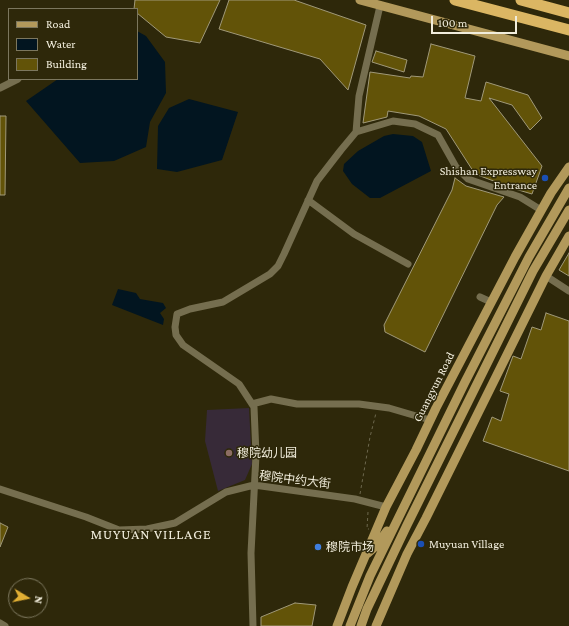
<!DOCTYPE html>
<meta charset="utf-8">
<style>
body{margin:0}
#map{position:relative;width:569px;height:626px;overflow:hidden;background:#2e280a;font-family:"Crimson Pro",serif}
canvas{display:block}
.legend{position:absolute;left:8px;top:8px;width:130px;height:72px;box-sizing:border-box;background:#2e280a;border:1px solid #7c775e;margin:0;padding:5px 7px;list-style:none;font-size:12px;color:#f1eddc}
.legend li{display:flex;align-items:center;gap:8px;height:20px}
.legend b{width:20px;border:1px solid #7c775e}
.north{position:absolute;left:8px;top:578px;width:40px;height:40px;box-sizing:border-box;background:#2e280a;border:1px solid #7c775e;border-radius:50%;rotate:100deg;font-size:11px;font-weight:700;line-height:16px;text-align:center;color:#f1eddc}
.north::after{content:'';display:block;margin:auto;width:14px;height:18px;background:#e1af34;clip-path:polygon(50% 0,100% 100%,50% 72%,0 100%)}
.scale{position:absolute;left:431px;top:16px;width:86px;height:18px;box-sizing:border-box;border:2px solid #f1eddc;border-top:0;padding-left:5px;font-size:12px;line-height:14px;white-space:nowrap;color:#f1eddc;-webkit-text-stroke:3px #2e280a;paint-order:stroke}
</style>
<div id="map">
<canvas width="569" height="626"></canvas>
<ul class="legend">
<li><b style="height:5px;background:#b2995b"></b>Road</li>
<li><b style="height:11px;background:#021520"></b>Water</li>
<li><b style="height:11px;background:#625308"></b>Building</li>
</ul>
<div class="north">N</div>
<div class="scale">100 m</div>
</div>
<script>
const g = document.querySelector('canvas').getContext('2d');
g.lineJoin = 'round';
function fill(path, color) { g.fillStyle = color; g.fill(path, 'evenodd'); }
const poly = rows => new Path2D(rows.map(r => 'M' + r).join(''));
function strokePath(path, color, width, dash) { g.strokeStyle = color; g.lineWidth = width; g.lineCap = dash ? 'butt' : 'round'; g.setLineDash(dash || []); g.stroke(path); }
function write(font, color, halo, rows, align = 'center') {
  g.font = font + ' "Crimson Pro","Noto Sans SC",serif'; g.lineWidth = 3; g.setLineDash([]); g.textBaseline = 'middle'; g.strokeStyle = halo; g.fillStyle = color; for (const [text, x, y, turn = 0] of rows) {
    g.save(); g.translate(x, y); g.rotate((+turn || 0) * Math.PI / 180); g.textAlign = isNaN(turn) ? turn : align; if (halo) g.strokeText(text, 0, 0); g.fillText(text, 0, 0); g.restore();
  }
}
fill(poly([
 [249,408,252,464,245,480,218,491,205,441,207,410]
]), '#372a38');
fill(poly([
 [137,31,146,36,165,62,166,93,150,122,146,147,114,161,80,163,26,101,58,79,137,79],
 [189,99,238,112,222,160,177,172,157,169,158,126,169,108],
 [393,134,413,136,422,142,431,171,380,198,370,198,352,184,343,171,344,164,358,151,384,136],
 [118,289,136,293,140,299,163,303,166,308,160,313,164,319,163,325,112,305]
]), '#021520');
const building = poly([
 [135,0,220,0,200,43,166,37,137,13,137,9,134,9,135,0],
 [229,0,294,0,366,25,348,90,320,59,219,29,229,0],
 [431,44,475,56,465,98,481,101,486,82,528,95,542,118,530,130,512,105,489,98,542,166,532,194,515,189,475,174,446,129,419,116,388,111,387,117,363,123,370,72,410,78,411,76,423,77,431,44],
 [376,51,407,60,404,72,372,62,376,51],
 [0,116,6,116,5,195,0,195,0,116],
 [455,178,466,186,504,197,497,205,425,352,385,332,384,325,452,190,455,178],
 [569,253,569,276,559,270,569,253],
 [546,313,569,321,569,471,483,441,492,417,501,421,509,394,500,391,513,356,521,359,532,327,541,330,546,313],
 [0,523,8,527,0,547,0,523],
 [295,603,316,605,312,626,261,626,261,617,295,603]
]);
fill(building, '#625308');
strokePath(building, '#a09979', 1);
strokePath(poly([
 [360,494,370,437,376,413],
 [368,512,367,529,369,529]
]), '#6d684e', 1, [3, 3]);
strokePath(poly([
 [0,88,18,79],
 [356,132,393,121,415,124,438,135,456,167,468,179,520,197,541,210],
 [308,200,354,234,408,264],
 [546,276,569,291],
 [480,297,491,302],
 [252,404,271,399,297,404,359,404,389,408,430,420],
 [0,489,86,517,119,530,147,529,175,523,226,492,254,485,355,499,386,507],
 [0,623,5,626],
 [253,626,251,553,256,455,254,407,239,384,183,345,176,335,175,327,177,314,190,309,223,302,270,274,278,266,284,254,317,181,341,150,356,132,359,96,380,6]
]), '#756e4f', 7);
strokePath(poly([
 [360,0,569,56],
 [367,554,376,546,387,531],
 [337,626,352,587,386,507,416,450,436,408,515,257,551,193,569,167],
 [350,626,370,576,465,382,529,257,569,188],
 [361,626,367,609,407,525,533,271,569,210],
 [376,626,407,554,426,518,546,276,569,236]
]), '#b2995b', 9);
strokePath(poly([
 [455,0,569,30],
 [521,0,569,13]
]), '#dbb663', 11);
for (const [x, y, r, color] of [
 [545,178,4,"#1a4fb4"],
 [229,453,4,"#8d6e63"],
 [421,544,4,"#1a4fb4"],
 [318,547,4,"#3f7fe0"]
]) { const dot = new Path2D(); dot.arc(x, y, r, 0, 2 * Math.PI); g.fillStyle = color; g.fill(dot); strokePath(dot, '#2e280a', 1.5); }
write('12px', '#f1eddc', '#2e280a', [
 ["Shishan Expressway",537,171,"right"],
 ["Entrance",537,185,"right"],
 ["穆院幼儿园",237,453],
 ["Muyuan Village",429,544],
 ["穆院市场",326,547]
], 'left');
write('12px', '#f1eddc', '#2e280a', [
 ["Guangyun Road",434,387,-63],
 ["穆院中约大街",295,480,7]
]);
g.letterSpacing = '1px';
write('14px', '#f1eddc', '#2e280a', [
 ["MUYUAN VILLAGE",151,535]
]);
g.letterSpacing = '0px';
</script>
